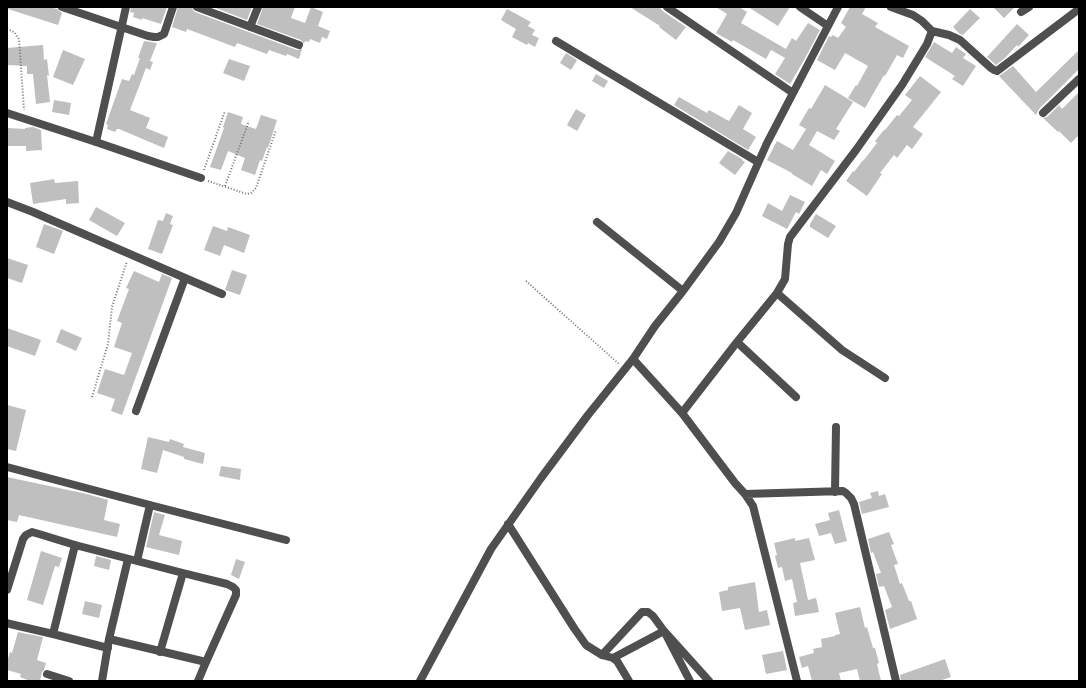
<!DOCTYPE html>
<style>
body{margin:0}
#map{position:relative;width:1086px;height:688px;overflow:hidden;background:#fff;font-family:"Nunito Sans",sans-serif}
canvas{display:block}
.frame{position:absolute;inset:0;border:8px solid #000;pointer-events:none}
</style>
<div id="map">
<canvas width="1086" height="688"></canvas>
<div class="frame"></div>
</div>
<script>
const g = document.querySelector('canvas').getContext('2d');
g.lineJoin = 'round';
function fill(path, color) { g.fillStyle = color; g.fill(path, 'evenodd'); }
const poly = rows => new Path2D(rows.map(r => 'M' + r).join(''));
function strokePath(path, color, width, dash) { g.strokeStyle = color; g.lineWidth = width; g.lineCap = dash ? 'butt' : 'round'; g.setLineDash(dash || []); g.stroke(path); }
fill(poly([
 [8,7,50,7,57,9,62,13,58,25,8,9],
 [131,7,167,7,161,24,142,18,142,20,133,17,134,13,130,12],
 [178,7,192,7,193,10,195,12,297,50,302,49,299,59,287,54,286,56,269,50,267,54,237,43,235,47,187,29,186,32,172,27],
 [213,7,252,7,247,20],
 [263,7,295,7,291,18,305,23,311,7,323,12,318,26,330,31,327,39,322,37,320,43,310,39,309,42,305,41,304,44,301,40,257,24],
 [630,7,659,7,664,12,686,27,676,40,659,27,660,26],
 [716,7,739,7,747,12,741,23,786,49,792,38,796,41,808,23,820,30,804,60,790,84,775,74,785,58,771,50,766,59,733,40,732,42,716,33,727,14],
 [748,7,790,7,778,26],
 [850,7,866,7,862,14,878,23,875,27,909,46,903,58,897,55,885,76,884,75,865,108,848,98,856,85,857,86,868,66,845,53,835,70,817,60,829,36,831,37,833,35,838,38,846,27,841,23],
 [993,7,1015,7,1004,18],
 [507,9,531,22,528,26,535,30,532,35,539,38,535,47,528,43,527,45,512,37,516,29,501,20],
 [970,9,980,18,963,35,960,34,953,27],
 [1017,24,1029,35,1018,47,1017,45,1005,58,996,65,987,57],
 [144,41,157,43,150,61,153,62,150,70,146,68,130,110,150,118,146,128,168,137,164,148,119,129,117,129,115,132,107,129,108,125,106,124,122,79,129,81,132,74,134,75,140,58,138,58],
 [934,42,952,53,956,47,966,54,963,58,976,66,963,86,952,79,955,76,925,57],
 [43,45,44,60,47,59,49,76,47,75,50,102,36,104,33,74,27,74,27,66,7,65,7,48],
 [63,50,85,59,73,85,53,77],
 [1079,50,1079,69,1039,109,1036,115,999,76,1013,66,1036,92],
 [566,53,577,60,571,70,560,63],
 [229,59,250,66,244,81,223,73],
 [596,74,608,81,604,88,592,81],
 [920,76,941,92,913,127,923,134,912,149,907,145,897,158,894,155,880,173,882,174,867,196,846,181,853,171,854,172,863,160,863,161,877,143,875,141,884,130,885,130,897,115,899,116,912,100,905,95],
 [825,85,853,102,836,129,840,131,834,140,817,131,809,145,835,161,827,174,821,170,812,186,792,174,792,173,767,160,777,141,793,150,806,129,799,125,809,108,811,109],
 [1079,92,1079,135,1071,143,1059,131,1058,132,1043,118,1047,117,1059,105,1062,109],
 [679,97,707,113,709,110,729,121,739,105,752,113,743,129,756,137,748,150,674,105],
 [54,100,71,103,69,115,52,112],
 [576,109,586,115,577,131,567,125],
 [228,112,243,117,241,124,256,129,261,115,277,120,268,148,267,147,262,161,260,160,255,175,241,170,245,158,228,151,221,170,210,167,224,128,223,127],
 [33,127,41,130,42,150,26,151,26,146,7,146,8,128,25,129,25,128],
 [728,151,742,159,742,160,745,162,735,175,719,163],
 [54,179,55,183,78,181,79,203,66,204,66,199,33,204,30,183],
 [790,195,805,202,799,214,796,212,787,229,762,216,768,203,782,211],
 [96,207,125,223,117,236,89,220],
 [166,213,173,216,170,224,173,225,162,254,148,249,158,220,163,221],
 [816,214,836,226,828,238,810,227,810,224],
 [44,224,63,231,54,254,36,247],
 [213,226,227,231,228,227,250,235,244,253,224,245,220,256,204,250],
 [7,258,28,265,22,283,7,278],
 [232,270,247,275,240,295,225,290],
 [134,271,159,282,162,274,172,278,122,415,111,411,115,399,97,393,105,369,124,375,132,353,114,347,122,323,117,321,129,289,126,288],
 [7,328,41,340,35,356,7,346],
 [61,329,82,338,76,351,56,342],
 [7,405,26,410,16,451,7,449],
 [148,437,169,442,170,439,184,444,183,447,205,453,203,464,184,459,184,457,163,450,157,473,141,469],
 [221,466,241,469,240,480,219,476],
 [7,477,87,494,108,500,104,520,120,524,117,537,19,515,17,522,7,520],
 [878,491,879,496,885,494,889,507,862,514,859,502,872,498,870,493],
 [839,510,847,541,835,544,831,533,819,536,815,524,830,520,828,513],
 [154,512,165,515,159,535,182,541,179,555,146,547],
 [889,532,894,544,891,545,898,564,894,565,900,584,902,583,909,601,911,601,917,619,890,629,885,610,892,607,884,586,879,587,876,574,881,573,873,552,871,553,868,539],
 [795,538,795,541,809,538,815,560,800,563,808,600,816,598,819,612,795,616,793,603,797,602,792,579,785,581,782,567,778,568,775,556,777,555,774,543],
 [41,551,62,558,59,567,55,566,43,605,27,600],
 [96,556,111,560,109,570,94,566],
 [236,559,245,562,239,579,231,575],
 [755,582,759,612,767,610,770,625,745,630,740,608,722,611,719,592,728,590,728,587],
 [85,601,102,605,99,618,82,614],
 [860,607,865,628,867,627,873,648,875,648,879,663,877,664,881,681,860,681,857,669,839,673,841,681,812,681,808,666,802,668,799,657,814,653,813,649,822,647,821,639,835,636,835,635,840,634,835,613],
 [18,632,43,637,37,660,46,663,44,670,42,672,40,681,30,681,20,677,21,674,7,670,7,662,10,652,12,653],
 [783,651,787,670,766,674,762,655],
 [945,659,951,677,939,681,901,681,900,675]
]), '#bfbfbf');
strokePath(poly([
 [7,29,14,32,19,39,24,110],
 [204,170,225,111],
 [208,181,247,194,251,193,256,188,276,130],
 [225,186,249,121],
 [526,281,619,364],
 [92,397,108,344,112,307,127,261]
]), '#717171', 2, [1, 2]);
strokePath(poly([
 [62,7,148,36,154,37,158,37,164,34,173,7],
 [197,7,299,45],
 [667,7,793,93],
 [800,7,828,26],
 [1021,12,1029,7],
 [250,27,258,7],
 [932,31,949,35,960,40,991,68,994,70,997,71,1079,9],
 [556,41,758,162],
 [7,113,96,142,201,178],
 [1043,113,1079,79],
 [96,142,126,7],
 [7,202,33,212,222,294],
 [597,222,683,291],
 [777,293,842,350,885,378],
 [737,342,796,397],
 [633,359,682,413,735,483,745,494,753,506,797,681],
 [136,411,185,278],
 [682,413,737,342,777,293,785,279,788,244,790,237,856,150,902,85,927,44,932,31,922,21,913,15,891,7],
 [7,467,150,505,286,540],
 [835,492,836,427],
 [745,494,843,491,846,493,851,498,854,504,896,681],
 [508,524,574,628,586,645,602,655,613,658,617,661,629,681],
 [137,561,183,573,227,584,233,587,236,590,236,595,206,662,198,681],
 [7,590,23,539,26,535,32,532,39,534,75,545,137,561,150,505],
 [7,623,10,624,53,634,108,648],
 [53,634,75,545],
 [109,639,206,662],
 [160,652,183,573],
 [602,655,642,612,648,612,653,616,664,631,709,681],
 [613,658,664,631,690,681],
 [47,674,69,681],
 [102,681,109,639,128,559],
 [420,681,491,549,541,478,588,415,633,359,655,326,683,291,719,242,736,213,767,143,838,7]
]), '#4f4f4f', 8);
</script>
